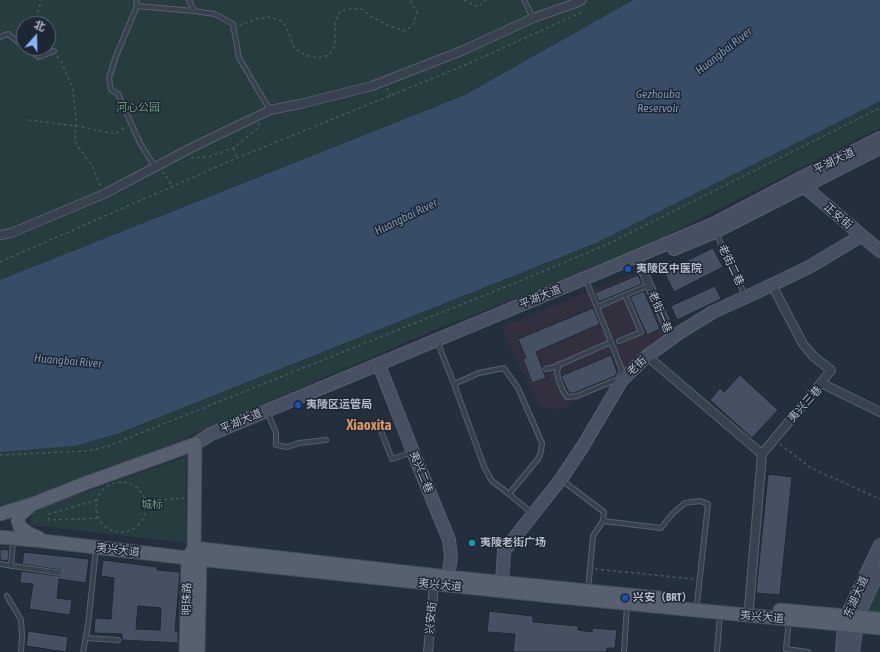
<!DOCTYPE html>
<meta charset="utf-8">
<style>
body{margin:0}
#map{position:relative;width:880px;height:652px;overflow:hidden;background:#242f3e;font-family:"Asap Condensed","Noto Sans SC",sans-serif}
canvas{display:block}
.north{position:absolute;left:16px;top:16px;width:40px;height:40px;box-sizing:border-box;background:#1d2633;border:1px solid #59626f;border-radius:50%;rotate:20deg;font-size:11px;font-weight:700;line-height:16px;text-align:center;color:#b4bcc9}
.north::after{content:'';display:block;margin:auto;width:14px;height:18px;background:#8ab4f8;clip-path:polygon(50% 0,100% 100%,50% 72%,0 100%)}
</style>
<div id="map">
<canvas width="880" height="652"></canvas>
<div class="north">北</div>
</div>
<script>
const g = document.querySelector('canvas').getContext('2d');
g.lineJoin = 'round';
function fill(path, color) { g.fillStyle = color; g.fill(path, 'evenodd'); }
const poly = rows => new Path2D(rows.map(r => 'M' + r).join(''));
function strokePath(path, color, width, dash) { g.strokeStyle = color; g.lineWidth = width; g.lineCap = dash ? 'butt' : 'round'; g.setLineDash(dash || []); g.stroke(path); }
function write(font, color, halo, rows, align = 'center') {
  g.font = font + ' "Asap Condensed","Noto Sans SC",sans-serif'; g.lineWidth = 3; g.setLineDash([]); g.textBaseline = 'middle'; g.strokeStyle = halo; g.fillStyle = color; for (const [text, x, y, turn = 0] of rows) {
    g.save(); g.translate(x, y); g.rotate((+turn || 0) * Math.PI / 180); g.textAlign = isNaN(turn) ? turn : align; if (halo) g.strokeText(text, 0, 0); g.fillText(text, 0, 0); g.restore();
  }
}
fill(poly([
 [638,272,667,337,612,391,605,387,561,409,539,407,502,327]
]), '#32303f');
fill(poly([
 [0,0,633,0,465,95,0,280],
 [24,24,48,24,48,48,24,48],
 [880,101,880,128,636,251,430,332,157,450,13,506,0,508,0,452,75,446,117,434,596,243],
 [186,457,186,543,31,525,31,511],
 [880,579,880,613,864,611]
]), '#263c3f');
fill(poly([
 [633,0,880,0,880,101,596,243,117,434,75,446,0,452,0,280,465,95]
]), '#394c67');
const building = poly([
 [713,248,723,267,674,292,664,272,713,248],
 [638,275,642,284,599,302,595,293,638,275],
 [715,286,721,299,677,320,671,306,715,286],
 [644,291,660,329,647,335,630,297,644,291],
 [593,308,600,324,536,352,546,378,532,383,523,359,526,358,518,339,593,308],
 [611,355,617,372,615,376,574,393,569,393,561,376,611,355],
 [740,375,778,410,752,438,710,400,720,388,724,392,740,375],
 [768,474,792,477,780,595,756,593,768,474],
 [0,549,9,550,8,561,0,560,0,549],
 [24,552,89,559,86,583,59,579,57,598,72,600,70,615,29,609,33,584,20,583,21,571,59,576,62,575,63,573,61,570,22,564,24,552],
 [103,560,157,567,157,570,180,572,175,631,178,631,178,643,122,640,122,634,94,633,95,618,111,619,114,578,101,576,103,560],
 [138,606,161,608,160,630,136,629,138,606],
 [489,611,533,616,533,622,578,626,578,630,592,632,593,628,617,630,615,648,607,648,606,652,513,652,515,634,487,632,489,611],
 [28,631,68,637,66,652,26,646,28,631]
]);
fill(building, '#455162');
strokePath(building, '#1f2835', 1);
const lane = poly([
 [136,0,137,6,116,56,109,78,111,90,118,94,140,143,155,167],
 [189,0,194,11,215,14,233,24,239,58,270,110],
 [524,0,533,18],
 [137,6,194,11],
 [0,37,8,34,24,46],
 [27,48,39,57,54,51],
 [716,233,745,295],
 [625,295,649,285],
 [597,307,625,295,641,332,619,341],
 [439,346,454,384,479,373,504,368,518,388,542,443,541,452,538,459,509,494,532,513],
 [559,364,557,372,558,378,563,391,567,397,577,396,618,379,622,370,611,342],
 [546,369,554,367,611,342,588,285],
 [454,384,485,469,492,481,509,494],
 [269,416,276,433,276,445,287,447,299,443,326,440],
 [381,431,392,459,412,452],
 [563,481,604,512,603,521],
 [0,564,60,573],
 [11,566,13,541],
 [588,590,593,536,603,521,661,528,673,513,685,503,700,501,708,504,697,603],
 [7,596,21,620,22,636,21,652],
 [789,620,786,649,808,652],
 [86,638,118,640],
 [83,652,88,625,96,549],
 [624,652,627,605],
 [717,652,720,614]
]);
const street = poly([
 [0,235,11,233,104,194,193,147,270,110,300,104,372,86,464,50,533,18,579,2,582,0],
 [640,264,672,338],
 [772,285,803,344,814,357,831,370,821,383],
 [647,356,762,454,749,608],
 [762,454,821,383,880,412],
 [428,652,434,584]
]);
const secondary = poly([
 [799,182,880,251],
 [674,249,715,232,880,148],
 [381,370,413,452,449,540,451,557,448,577],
 [195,444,211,434,607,269,713,224,797,180,880,138],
 [502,582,504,551,561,479,583,446,622,380,647,356,679,333,713,312,757,292,809,267,861,236],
 [842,652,844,625,847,615,880,545],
 [853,652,858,616,880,568]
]);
const primary = poly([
 [30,506,19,516,18,521,20,527,28,533,39,538],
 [0,514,33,504,86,483,195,444,194,548,188,558,186,652],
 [0,537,43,541,188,558,551,596,880,628],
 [194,548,448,577,669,599],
 [196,553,200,559,198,652],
 [780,610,880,619]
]);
strokePath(lane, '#565f6c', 6);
strokePath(street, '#565f6c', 10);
strokePath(secondary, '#565f6c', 14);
strokePath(primary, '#414a57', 15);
strokePath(poly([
 [464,0,478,7,486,0],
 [38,24,36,20,39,7,42,0],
 [239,26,255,19,269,17,282,21,288,31,295,49,305,55,318,58,329,55,335,45,335,23,340,11,349,9,362,9,372,17,387,25,406,31,414,23,417,12,410,0],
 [57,56,62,63,73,89,76,120,75,142,92,166,101,187],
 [387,88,390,96],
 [28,120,76,126,116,134,126,126],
 [233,148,237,157],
 [191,158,208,157,233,148,256,130,260,123],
 [162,172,165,174,172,186],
 [0,262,237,158,463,66,582,12,581,10],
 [780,444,811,468,880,499],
 [0,455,86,451,106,447,510,285,608,244,880,108],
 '96 507a25 25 0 1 1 50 0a25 25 0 1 1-50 0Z',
 [97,500,49,514,49,520,99,518],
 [146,501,184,498],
 [595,569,693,579]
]), '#44595c', 1.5, [3, 3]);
strokePath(lane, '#38414e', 4);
strokePath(street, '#38414e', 8);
strokePath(secondary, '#465061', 12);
strokePath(primary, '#56606e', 13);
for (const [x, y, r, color] of [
 [628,269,4,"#1a4fb4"],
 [298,405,4,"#1a4fb4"],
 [472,543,4,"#0f9aa8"],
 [625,598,4,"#1a4fb4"]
]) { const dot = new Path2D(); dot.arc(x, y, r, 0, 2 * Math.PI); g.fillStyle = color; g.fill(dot); strokePath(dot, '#1d2633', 1.5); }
write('11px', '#6b9a76', '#1d2633', [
 ["河心公园",138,108],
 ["城标",152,505]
]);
write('11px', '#b4bcc9', '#1d2633', [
 ["平湖大道",834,161,-26],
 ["正安街",838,216,41],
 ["老街二巷",731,265,64],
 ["平湖大道",540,297,-22],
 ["老街一巷",660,312,67],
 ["老街",637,366,-43],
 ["夷兴三巷",805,404,-48],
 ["平湖大道",241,421,-23],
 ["夷兴二巷",421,472,68],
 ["夷兴大道",118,550,7],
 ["夷兴大道",440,585,6],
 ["东湖大道",856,597,-66],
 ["明珠路",187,599,-89],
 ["夷兴大道",762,617,5],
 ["兴安街",431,618,-84]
]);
write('bold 11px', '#b4bcc9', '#1d2633', [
 ["夷陵区中医院",636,269],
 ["夷陵区运管局",306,405],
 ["夷陵老街广场",480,543],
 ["兴安（BRT）",633,598]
], 'left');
write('italic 12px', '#7c92b1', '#1d2633', [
 ["Huangbai River",724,51,-38],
 ["Gezhouba",658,94],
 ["Reservoir",658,108],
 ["Huangbai River",406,217,-26],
 ["Huangbai River",68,361,5]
]);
write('bold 15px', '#d59563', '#1d2633', [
 ["Xiaoxita",369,425]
]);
</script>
